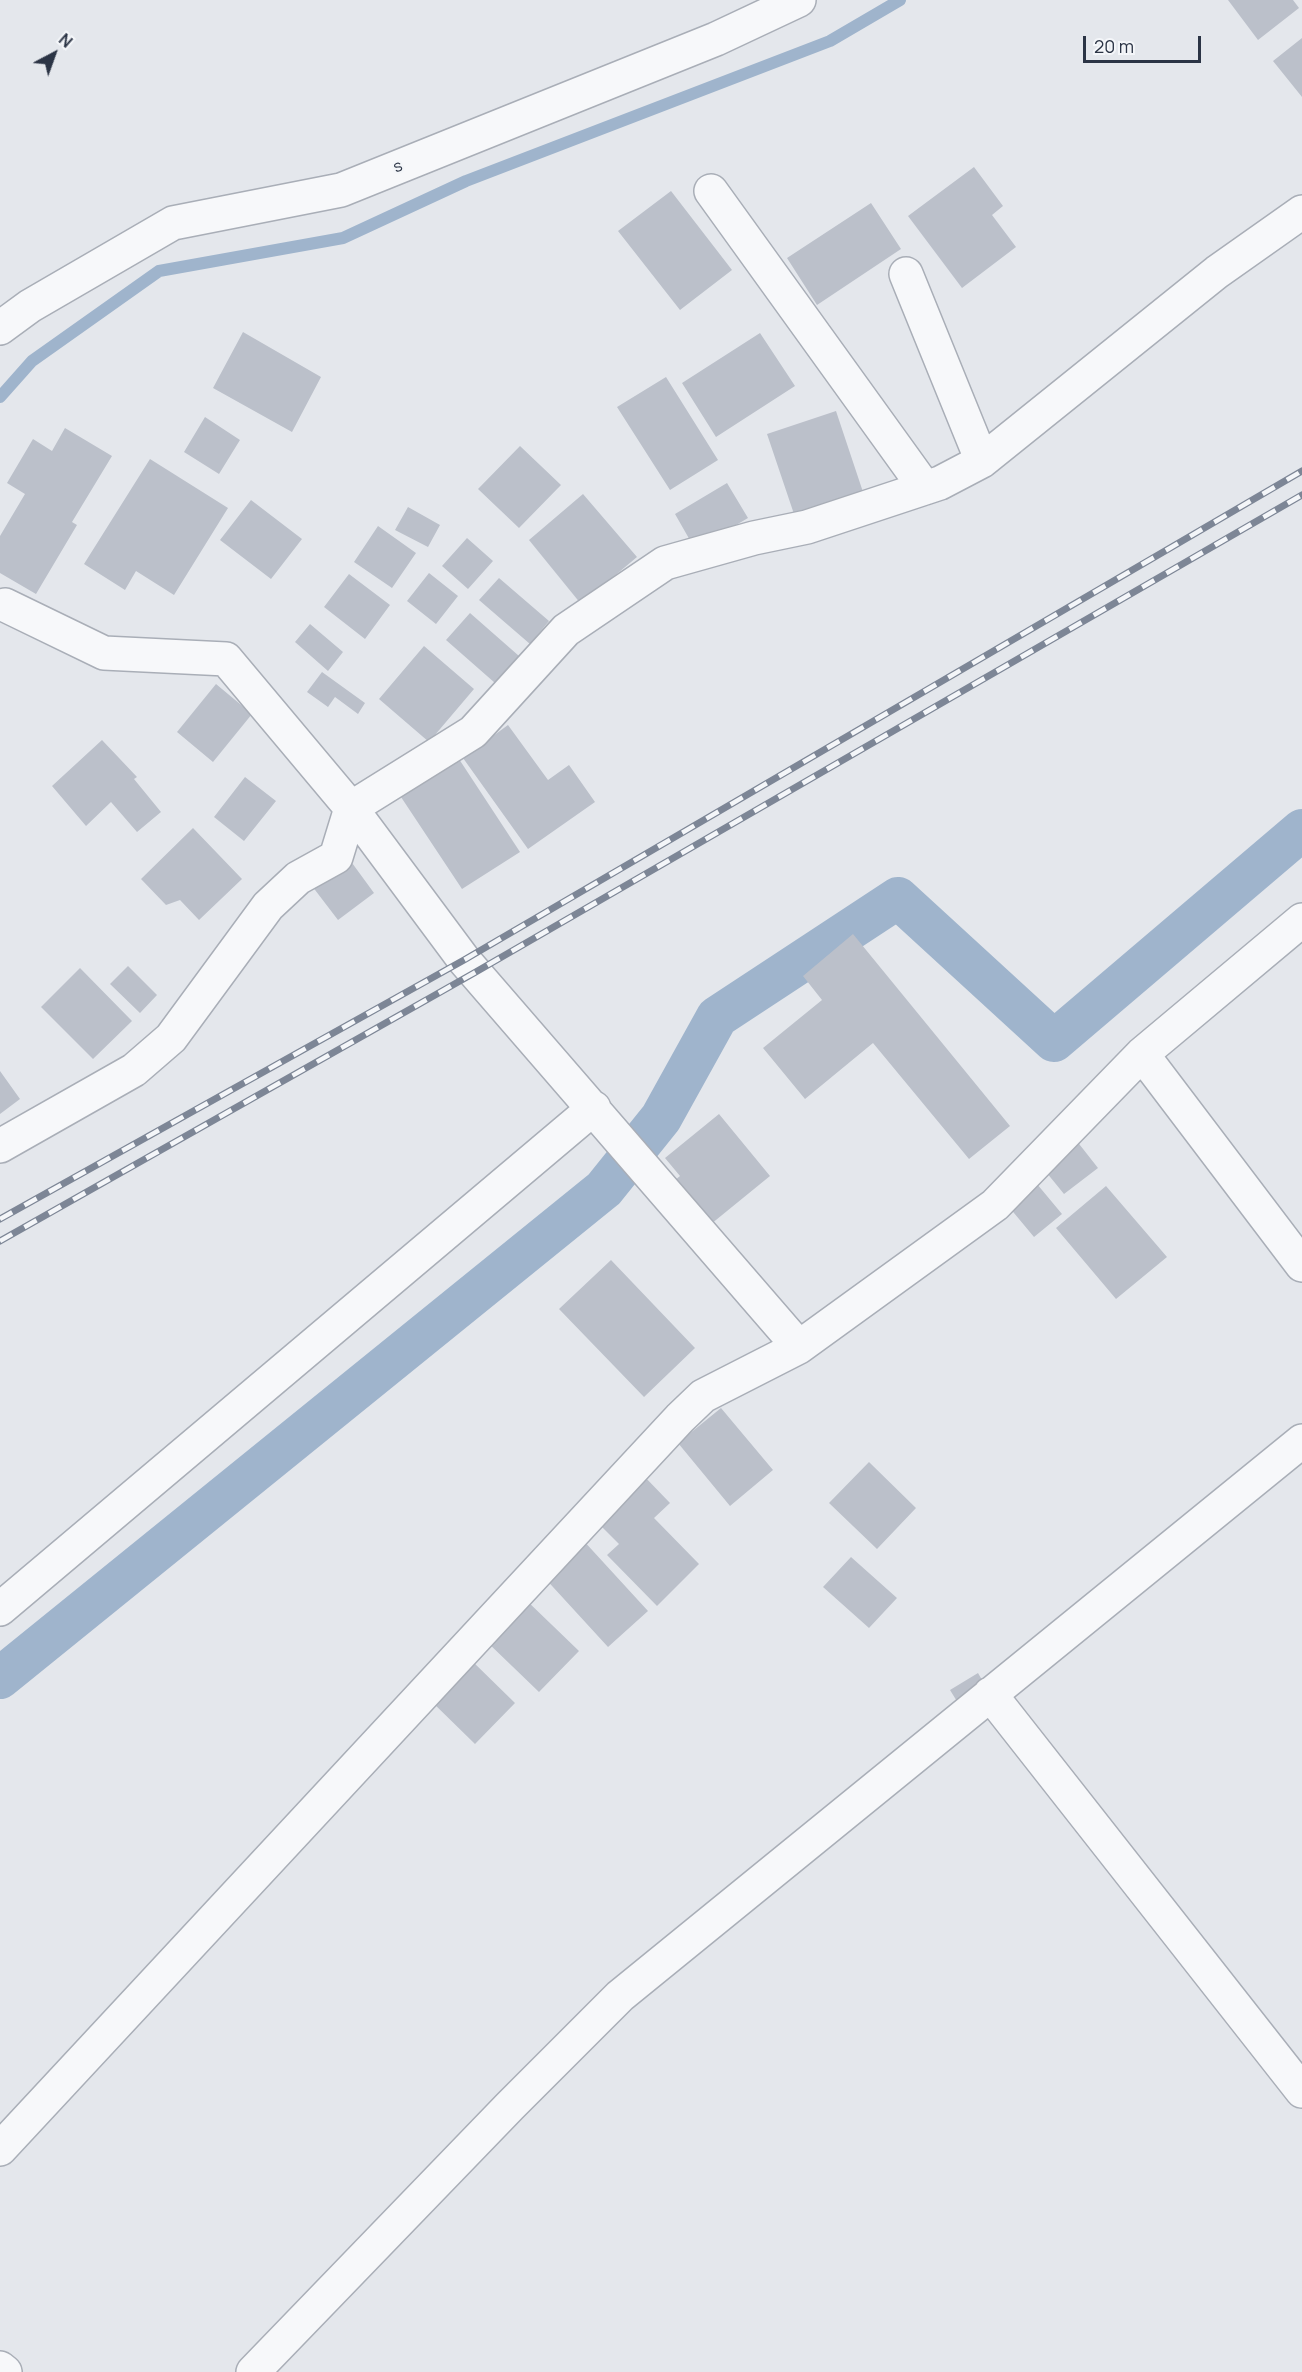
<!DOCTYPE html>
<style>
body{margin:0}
#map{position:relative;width:1302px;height:2372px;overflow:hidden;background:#e4e7ec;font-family:Manrope,sans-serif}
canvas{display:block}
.north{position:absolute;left:24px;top:24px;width:60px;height:60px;-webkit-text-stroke:4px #f4f6f9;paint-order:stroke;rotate:41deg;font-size:16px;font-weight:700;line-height:24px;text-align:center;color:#2b3445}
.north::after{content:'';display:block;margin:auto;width:21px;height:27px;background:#2b3445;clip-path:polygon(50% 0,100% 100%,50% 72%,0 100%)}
.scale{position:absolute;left:1083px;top:36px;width:118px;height:27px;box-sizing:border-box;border:3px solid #2b3445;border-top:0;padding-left:8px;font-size:18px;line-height:21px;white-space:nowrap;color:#2b3445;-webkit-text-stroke:4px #f4f6f9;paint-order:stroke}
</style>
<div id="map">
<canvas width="1302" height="2372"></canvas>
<div class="north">N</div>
<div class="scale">20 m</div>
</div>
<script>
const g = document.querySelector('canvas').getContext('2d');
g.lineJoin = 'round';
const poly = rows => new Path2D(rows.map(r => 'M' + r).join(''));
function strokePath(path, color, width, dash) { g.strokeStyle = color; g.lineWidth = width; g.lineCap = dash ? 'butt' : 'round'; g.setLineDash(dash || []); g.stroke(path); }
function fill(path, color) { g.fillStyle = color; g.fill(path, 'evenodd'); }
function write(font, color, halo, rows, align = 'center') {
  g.font = font + ' Manrope,sans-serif'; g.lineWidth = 4.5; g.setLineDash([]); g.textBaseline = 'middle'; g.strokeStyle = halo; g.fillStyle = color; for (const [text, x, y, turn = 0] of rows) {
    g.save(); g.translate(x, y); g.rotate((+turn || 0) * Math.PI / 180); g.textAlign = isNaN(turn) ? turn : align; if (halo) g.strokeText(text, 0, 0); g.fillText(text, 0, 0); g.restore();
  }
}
strokePath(poly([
 [0,397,32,361,159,271,343,238,466,181,830,41,900,0]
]), '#9fb4cc', 12);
strokePath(poly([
 [0,1678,604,1189,661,1118,717,1017,898,898,1054,1041,1302,830]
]), '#9fb4cc', 42);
fill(poly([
 [1228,0,1293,0,1299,8,1258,40],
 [1302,38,1302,97,1273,61],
 [974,167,1003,206,992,215,1016,247,962,288,908,216],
 [671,191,732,270,680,310,618,231],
 [871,203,901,249,817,305,787,258],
 [243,332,321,377,292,432,213,388],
 [760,333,795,386,716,437,682,383],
 [666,377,718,460,670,490,617,407],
 [836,411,864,495,795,517,767,434],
 [205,417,240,440,219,474,184,452],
 [65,428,112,456,72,522,77,525,36,594,0,573,0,536,25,494,7,483,33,439,52,451],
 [520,446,561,485,519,528,478,489],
 [150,459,228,508,174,595,136,571,125,590,84,564],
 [727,483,748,518,695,549,675,514],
 [583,494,637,557,581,604,529,540],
 [251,500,302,539,271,579,220,540],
 [408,507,440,525,428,547,395,530],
 [378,526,416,553,392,588,354,562],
 [467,538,493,561,468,589,442,566],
 [429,573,458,596,436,624,407,601],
 [349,574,390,605,365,639,324,607],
 [499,578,549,621,530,644,479,600],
 [470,613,519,656,495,683,446,640],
 [310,624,343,652,328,671,295,642],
 [424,646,474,689,429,742,379,699],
 [322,672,365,703,358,714,335,697,328,707,307,692],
 [216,684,252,714,213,762,177,732],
 [508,725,548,780,569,765,595,802,528,849,463,758],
 [102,740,137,777,134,779,161,812,137,832,111,802,86,826,52,786],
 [457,756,520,852,462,889,399,794],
 [245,777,276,801,244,841,214,817],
 [193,828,242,879,199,920,180,900,166,905,141,879],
 [336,841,374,893,338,920,299,869],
 [853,934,1010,1126,969,1159,873,1043,805,1099,763,1048,822,1000,803,976],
 [128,966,157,995,140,1013,110,984],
 [80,968,132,1021,93,1059,41,1007],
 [0,1071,20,1099,0,1114],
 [719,1114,770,1176,700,1233,664,1189,680,1176,665,1158],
 [1076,1140,1098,1168,1064,1194,1042,1167],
 [1032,1178,1062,1214,1034,1237,1004,1201],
 [1106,1186,1167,1257,1116,1299,1056,1228],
 [611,1260,695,1348,644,1397,559,1309],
 [721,1408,773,1470,730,1506,678,1443],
 [869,1462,916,1508,877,1549,829,1503],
 [642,1474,670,1503,654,1518,699,1564,657,1606,607,1555,619,1544,595,1520],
 [582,1539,648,1611,608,1647,542,1575],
 [851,1557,897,1598,869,1628,823,1587],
 [524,1598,579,1651,539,1692,485,1640],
 [469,1658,515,1703,475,1744,429,1699],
 [978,1673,993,1699,966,1716,950,1690]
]), '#bbc0ca');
const minor = poly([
 [711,191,925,488],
 [906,274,982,461],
 [0,328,30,306,173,223,341,190,716,39,799,0],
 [5,605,104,653,226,659,351,808,464,960,799,1347],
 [1142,1054,1302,1265],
 [0,1146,134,1070,171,1038,268,906,298,878,336,857,351,808,473,732,566,630,665,563,754,538,807,527,940,483,982,461,1217,272,1302,212],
 [0,1609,594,1108],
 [990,1694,1302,2091],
 [0,2149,680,1418,703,1396,799,1347,995,1205,1142,1054,1302,920],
 [0,2368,5,2372],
 [253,2372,510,2106,620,1996,1302,1441]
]);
strokePath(minor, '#a9aeb7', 36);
strokePath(minor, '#f7f8fa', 33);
const rail = poly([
 [0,1219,464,960,1302,471],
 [0,1241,474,973,1302,495]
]);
strokePath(rail, '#7d8696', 7);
strokePath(rail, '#f4f6f9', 4.5, [14]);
write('16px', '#2b3445', '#f4f6f9', [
 ["s",398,167,-22]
]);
</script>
